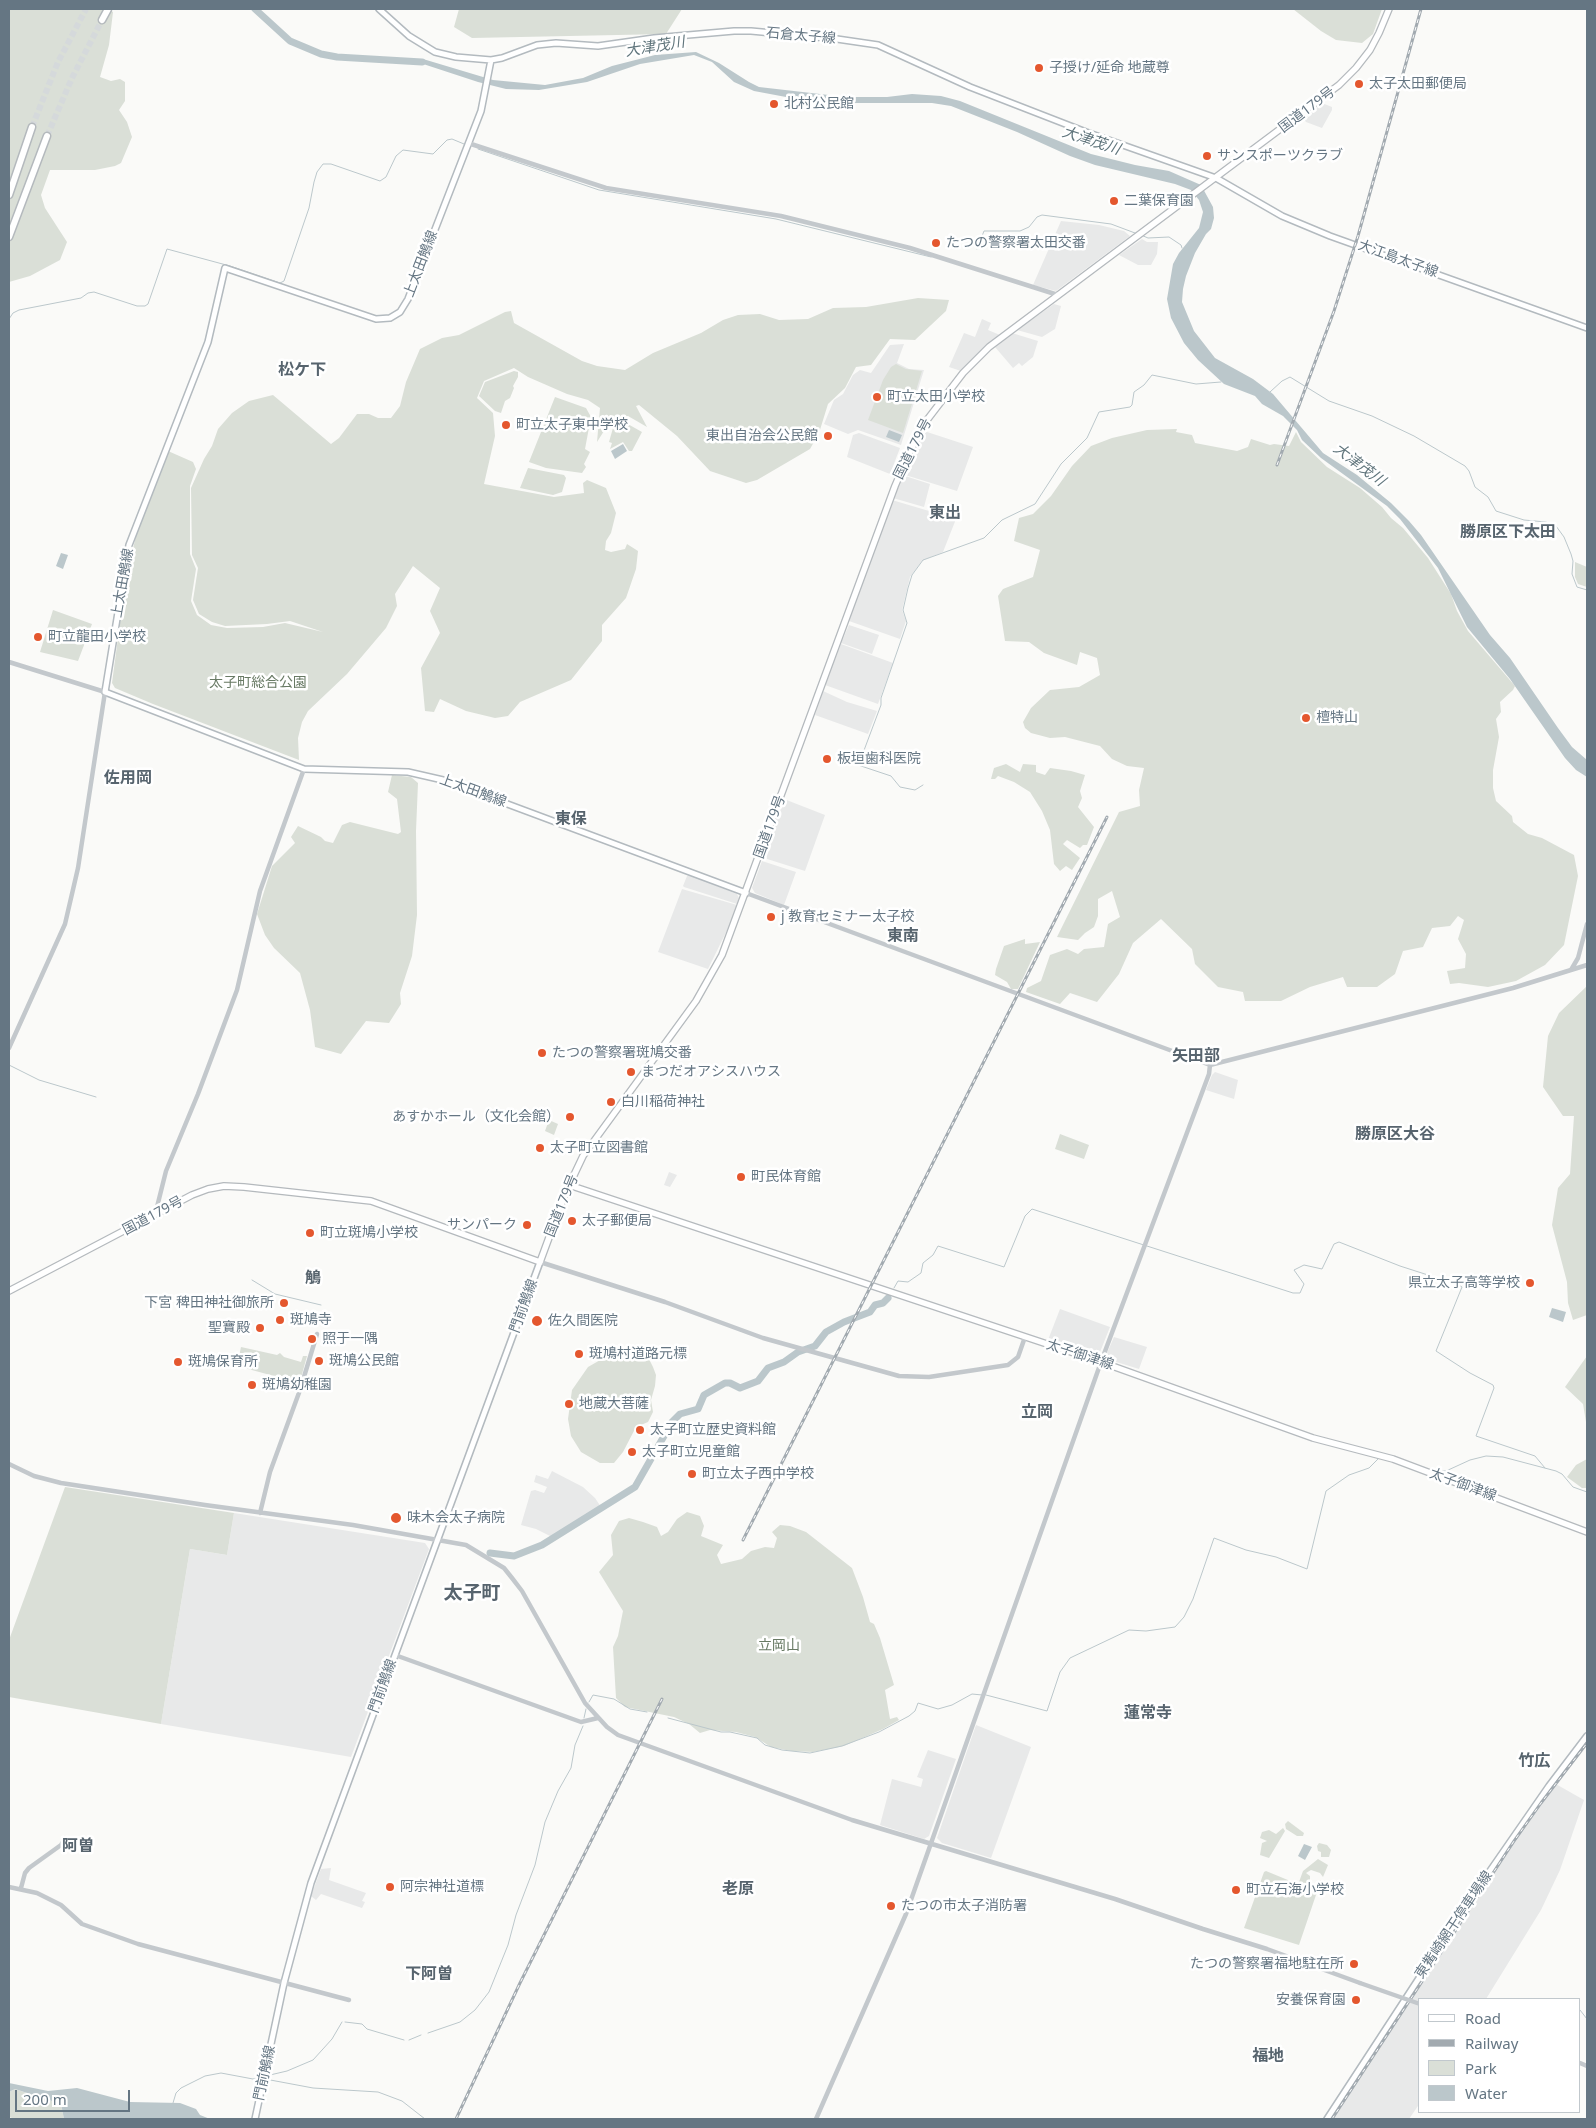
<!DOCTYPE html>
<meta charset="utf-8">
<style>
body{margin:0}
#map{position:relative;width:1596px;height:2128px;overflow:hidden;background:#fafaf8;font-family:"Noto Sans",sans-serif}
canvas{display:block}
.frame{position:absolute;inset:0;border:10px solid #657683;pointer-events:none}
.legend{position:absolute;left:1418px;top:1998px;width:162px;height:115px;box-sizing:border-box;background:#fff;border:1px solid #c1c8cd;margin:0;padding:6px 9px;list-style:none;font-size:15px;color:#657683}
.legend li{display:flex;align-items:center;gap:10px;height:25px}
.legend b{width:25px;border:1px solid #c1c8cd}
.scale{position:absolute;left:15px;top:2090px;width:115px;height:22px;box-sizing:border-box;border:2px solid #657683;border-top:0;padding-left:6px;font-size:15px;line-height:18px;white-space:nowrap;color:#657683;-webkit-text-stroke:4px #fff;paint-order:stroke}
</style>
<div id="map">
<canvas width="1596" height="2128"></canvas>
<div class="frame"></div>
<ul class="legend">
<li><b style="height:6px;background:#fff"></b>Road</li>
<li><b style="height:6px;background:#a2aab0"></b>Railway</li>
<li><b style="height:14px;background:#dadfd7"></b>Park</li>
<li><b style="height:14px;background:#bbc7cb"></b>Water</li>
</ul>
<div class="scale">200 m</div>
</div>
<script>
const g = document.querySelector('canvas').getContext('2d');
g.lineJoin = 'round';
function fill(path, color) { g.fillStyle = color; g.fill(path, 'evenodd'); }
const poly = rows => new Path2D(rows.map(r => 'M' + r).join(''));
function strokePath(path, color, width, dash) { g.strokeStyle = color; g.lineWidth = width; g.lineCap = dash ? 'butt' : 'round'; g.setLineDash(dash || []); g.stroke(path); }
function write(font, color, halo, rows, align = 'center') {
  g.font = font + ' "Noto Sans","Noto Sans JP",sans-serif'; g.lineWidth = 5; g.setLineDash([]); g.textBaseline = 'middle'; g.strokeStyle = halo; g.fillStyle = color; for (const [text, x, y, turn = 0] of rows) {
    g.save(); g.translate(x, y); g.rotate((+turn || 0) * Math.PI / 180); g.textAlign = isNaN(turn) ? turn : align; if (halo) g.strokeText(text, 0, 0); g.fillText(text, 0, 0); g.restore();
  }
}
fill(poly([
 [1322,103,1332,107,1332,110,1322,128,1306,122,1303,118],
 [1061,221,1099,225,1124,231,1130,236,1056,291,1033,285],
 [1142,239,1147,242,1158,242,1157,254,1151,265,1138,265,1119,255],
 [1054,304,1061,306,1055,329,1042,337,1017,330],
 [982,319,991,323,988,330,1000,335,982,349,961,371,949,367,964,333,975,337],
 [1012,333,1038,341,1033,357,1022,366,1019,363,1013,368,995,347],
 [904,344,897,363,909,369,924,370,901,445,858,430,848,434,824,424,834,400,843,394,853,375,860,370,871,373,890,345],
 [924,431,973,447,957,491,902,474],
 [859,433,900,448,890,474,847,457,853,435],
 [902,475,930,484,924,507,893,498],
 [892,500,956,519,943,552,922,561,910,577,902,610,906,621,900,639,849,621],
 [849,625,879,635,872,654,841,643],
 [841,644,893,663,878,704,825,685],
 [823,691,847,702,877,711,868,734,815,715],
 [784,799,825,815,805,871,764,858,763,856],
 [762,861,796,872,784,905,755,893,752,888],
 [689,875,737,894,739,898,737,904,684,887,683,886,687,876],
 [682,889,737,905,734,916,708,969,658,952],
 [1215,1072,1238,1080,1234,1099,1206,1090,1212,1075],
 [669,1172,677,1175,670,1187,664,1185],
 [1060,1309,1110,1327,1100,1352,1094,1355,1048,1340],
 [1114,1337,1147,1347,1139,1369,1110,1360,1107,1353],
 [552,1471,583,1487,595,1498,601,1507,552,1537,536,1529,521,1525,531,1491,535,1490,544,1493,547,1487,534,1482,536,1475,548,1479],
 [234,1513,425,1543,429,1549,351,1757,161,1724,190,1549,227,1555],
 [976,1725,1031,1747,991,1858,942,1843,937,1838],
 [928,1750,956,1759,929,1836,924,1839,880,1825,892,1779,921,1787,923,1779,917,1777],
 [1554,1783,1584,1800,1560,1870,1541,1910,1486,1999,1420,1999,1420,2103,1409,2119,1330,2119,1480,1888],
 [331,1868,329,1880,366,1893,362,1901,365,1902,362,1908,321,1894,316,1900,311,1896,321,1869]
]), '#e8e9e9');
fill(poly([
 [9,9,108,9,113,12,109,45,100,77,111,81,120,79,125,82,125,101,119,110,127,122,132,137,121,163,115,166,95,170,50,170,41,195,45,208,67,242,60,260,30,276,9,282],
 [459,9,682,9,666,34,472,38,454,27],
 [1293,9,1382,9,1373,34,1362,43,1336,40,1321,31],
 [918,298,949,300,946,311,915,340,890,339,871,365,856,367,845,388,828,404,819,433,810,449,757,480,746,483,710,471,677,436,639,405,636,406,647,427,628,416,611,420,597,442,600,408,588,400,567,394,528,377,514,368,484,381,477,398,493,413,495,436,484,484,554,497,584,493,583,483,587,480,606,488,616,513,611,533,606,541,605,550,611,552,625,549,627,544,638,551,636,569,626,598,602,625,602,641,571,680,520,702,508,716,495,718,466,711,440,699,434,712,425,711,421,668,440,633,430,611,440,588,413,566,395,594,397,606,386,628,347,674,308,711,302,722,298,738,299,760,153,704,115,688,112,683,126,578,136,536,168,451,193,462,196,469,190,486,190,554,196,569,191,601,197,615,211,625,227,628,263,627,285,623,323,632,290,621,267,624,225,626,212,622,199,614,193,600,198,568,192,555,191,488,204,459,212,446,218,429,232,413,249,401,273,395,331,444,339,438,357,414,369,414,378,418,391,418,400,406,406,382,420,349,442,338,459,335,505,312,511,311,514,323,582,361,597,366,625,370,653,353,701,333,723,320,738,315,760,314,779,320,808,319,833,308,866,307],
 [896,364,906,369,922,371,903,433,868,420,883,380,891,367],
 [514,371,518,372,518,377,513,386,514,388,510,398,505,401,501,413,495,411,479,396,485,382],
 [555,397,586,408,591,417,585,449,590,452,584,464,586,467,582,473,546,468,529,462],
 [626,423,642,432,632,451,629,451,623,442,610,449,612,443,609,442,613,428],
 [1177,429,1176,432,1192,435,1195,443,1237,451,1248,447,1251,439,1270,445,1274,444,1289,446,1296,432,1301,442,1327,467,1360,488,1382,507,1391,518,1403,528,1428,558,1451,594,1457,611,1468,631,1515,686,1513,690,1500,702,1501,712,1496,719,1499,737,1493,770,1493,788,1496,801,1512,816,1513,822,1528,834,1542,838,1574,855,1578,876,1564,945,1545,965,1516,981,1488,987,1459,983,1450,984,1447,971,1465,968,1466,954,1458,939,1464,920,1458,916,1450,926,1432,928,1423,947,1403,951,1395,974,1377,987,1347,987,1343,977,1310,987,1281,1001,1245,1001,1243,992,1218,987,1195,964,1192,949,1161,919,1133,943,1119,974,1097,1002,1070,993,1060,1004,1026,992,1027,988,1041,981,1050,955,1067,949,1078,954,1084,949,1104,947,1108,924,1120,917,1112,891,1098,899,1098,916,1094,927,1085,933,1078,940,1057,937,1119,812,1140,806,1139,790,1144,768,1127,766,1112,759,1100,746,1065,737,1050,738,1031,733,1025,728,1023,722,1031,708,1050,690,1079,687,1100,675,1097,658,1080,652,1077,665,1044,653,1029,642,1005,641,998,596,1003,589,1033,577,1040,550,1014,541,1019,518,1033,514,1051,496,1072,466,1091,446,1112,438,1147,430],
 [528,468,564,475,566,478,562,492,553,495,520,488],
 [1575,562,1587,567,1587,587,1578,584,1575,577],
 [53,610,92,624,78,661,40,652],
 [1006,764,1020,772,1023,764,1036,765,1036,772,1045,775,1050,768,1071,771,1085,775,1080,791,1082,798,1078,807,1094,827,1087,845,1083,845,1080,848,1067,840,1063,844,1080,858,1072,870,1066,866,1060,871,1054,864,1050,830,1042,811,1030,792,1014,782,998,776,995,779,991,779,994,768],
 [392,775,411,777,418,783,416,831,417,915,412,956,400,993,401,1004,389,1023,366,1021,341,1054,315,1047,310,1010,300,973,274,948,265,935,257,914,272,866,295,843,291,837,298,826,321,837,325,841,333,843,342,825,350,822,398,834,401,832,397,799,388,792],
 [1025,939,1025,944,1040,942,1018,989,1011,989,1007,982,995,975,996,969,1004,946],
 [1587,986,1587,1315,1573,1320,1568,1303,1567,1282,1552,1225,1558,1188,1570,1174,1574,1116,1563,1116,1543,1087,1548,1036,1559,1013],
 [549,1120,558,1124,554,1135,545,1131],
 [1060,1134,1089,1145,1084,1159,1055,1149],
 [241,1347,277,1355,280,1353,284,1357,301,1362,303,1356,307,1356,299,1385,296,1386,274,1381,274,1376,237,1366],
 [623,1353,649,1359,653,1367,656,1375,655,1386,651,1400,653,1412,648,1422,636,1427,623,1452,614,1463,600,1463,581,1452,571,1436,568,1419,572,1390,588,1367,602,1359],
 [1587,1356,1587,1428,1583,1404,1565,1387],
 [1587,1459,1587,1488,1582,1488,1567,1477,1576,1465],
 [65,1487,234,1513,227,1555,190,1549,161,1724,9,1697,9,1640],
 [687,1512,700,1516,704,1526,701,1536,723,1545,717,1555,721,1564,742,1559,751,1551,765,1547,774,1548,777,1538,772,1532,780,1525,790,1526,806,1532,852,1568,863,1597,870,1622,874,1624,880,1638,894,1685,885,1690,890,1719,897,1717,899,1720,883,1729,844,1746,813,1752,791,1751,771,1747,755,1737,736,1732,710,1730,700,1733,689,1724,674,1717,625,1707,616,1698,613,1647,618,1636,623,1611,599,1572,613,1555,611,1535,619,1521,629,1518,643,1522,657,1527,661,1536,668,1532,677,1519],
 [1288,1821,1304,1833,1303,1836,1297,1836,1286,1829,1285,1824],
 [1283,1828,1285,1831,1269,1858,1260,1855,1262,1843,1267,1841,1260,1838,1262,1832,1269,1830,1276,1834],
 [1319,1843,1327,1845,1331,1850,1329,1857,1321,1857,1321,1852,1318,1851,1317,1846],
 [1318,1859,1328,1865,1323,1877,1320,1873,1311,1870,1306,1873,1310,1876,1310,1883,1315,1884,1320,1880,1322,1882,1320,1887,1318,1889,1299,1882,1303,1871],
 [1266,1871,1317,1892,1299,1945,1244,1928,1264,1872],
 [15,2089,61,2104,64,2119,15,2119,9,2117,9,2092]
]), '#dadfd7');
fill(poly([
 [696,52,719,63,749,82,759,87,846,97,887,97,912,94,941,96,960,101,1091,154,1135,165,1169,171,1201,185,1213,207,1214,218,1211,229,1206,234,1195,253,1186,276,1183,289,1182,302,1194,331,1215,358,1253,379,1273,394,1323,453,1357,475,1391,503,1409,521,1421,535,1490,635,1510,658,1558,728,1572,747,1587,760,1587,777,1576,770,1565,758,1510,679,1467,627,1438,568,1400,519,1387,506,1321,458,1302,440,1297,430,1283,416,1262,404,1255,396,1224,384,1198,360,1184,343,1171,318,1167,299,1173,264,1179,253,1199,228,1203,212,1199,200,1191,190,1175,184,1095,165,1070,156,1017,132,951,106,932,103,818,103,754,91,734,82,712,62,694,55,640,64,587,82,539,90,506,89,478,82,411,60,423,59,493,80,545,85,583,78,612,66,655,55],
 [889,430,902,435,899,442,886,437],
 [623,444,627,451,615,459,611,451],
 [61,553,68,555,63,569,56,566],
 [1552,1308,1566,1312,1563,1322,1549,1317],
 [1304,1844,1312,1847,1305,1860,1298,1856],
 [9,2083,48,2091,77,2088,130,2102,180,2103,196,2109,200,2115,210,2119,64,2119,61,2104,15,2089,9,2092]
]), '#bbc7cb');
strokePath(poly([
 [478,149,599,190,776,219,931,257],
 [1141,235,1148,238,1169,237,1181,245,1182,248],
 [977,249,984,231,1020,231,1029,227,1037,217,1042,215,1111,224,1135,233],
 [9,319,13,313,19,310,81,298,88,293,94,292,137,306,145,306,148,304,167,249,230,266,280,283,284,281,309,208,314,182,317,172,323,164,331,164,380,181,386,177,396,156,403,150,433,154,447,140,452,139,464,144],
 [1270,392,1282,381,1290,377,1329,401,1372,416,1414,436,1465,466,1469,471,1475,487,1488,497,1496,511,1524,520,1546,522,1556,526,1564,537,1571,554,1573,561,1572,574,1577,587,1587,590],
 [860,761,881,705,881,698,907,623,903,610,908,588,912,575,923,560,984,538,1002,520,1035,504,1061,464,1087,438,1099,412,1130,407,1132,405,1134,392,1144,385,1152,375,1196,384,1221,382],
 [858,765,891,776,900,787,915,790,923,785],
 [9,1065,39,1080,96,1097],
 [252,1280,275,1294,321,1305],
 [894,1288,898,1281,908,1282,921,1273,923,1263,933,1255,938,1246,1004,1267,1025,1216,1032,1209,1293,1293,1300,1293,1304,1284,1294,1270,1304,1265,1322,1269,1334,1244,1339,1242,1400,1266,1459,1285,1462,1287,1436,1351,1470,1373,1493,1385,1494,1388,1476,1436,1535,1456,1545,1468],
 [1383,1459,1393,1462],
 [1438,1471,1446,1471,1470,1460,1486,1456,1503,1457,1556,1471,1562,1474,1573,1487,1587,1492],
 [1423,1473,1432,1477],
 [986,1695,1047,1711,1060,1672,1070,1658,1129,1630,1146,1631,1175,1627,1184,1617,1193,1599,1214,1538,1246,1550,1276,1557,1307,1569,1326,1491,1349,1475,1369,1468,1379,1458],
 [589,1702,593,1695,614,1699,630,1709,647,1712],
 [584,1718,586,1709],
 [668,1718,721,1732,730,1732,757,1738,765,1745,782,1750,810,1753,842,1746,879,1732,909,1716,915,1711,918,1703,938,1709,952,1705,972,1694,982,1695],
 [1580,2010,1587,2019],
 [345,2022,362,2024,367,2029,404,2040],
 [428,2033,460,2022,475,2010,489,1992,508,1945,516,1915,535,1865,545,1822,558,1791,571,1768,575,1745,583,1726],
 [409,2040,421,2035],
 [270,2075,287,2071,313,2060,332,2039,342,2022],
 [255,2079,261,2079],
 [265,2079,313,2088,378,2092,402,2101,425,2119],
 [173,2103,176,2093,181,2088,205,2076,221,2073,253,2079,261,2077]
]), '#bbc7cb', 1);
strokePath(poly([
 [255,9,290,41,321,54,337,57,422,62],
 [490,1553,514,1556,542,1545,635,1487,672,1422,680,1414,698,1409,704,1395,725,1383,730,1383,740,1388,758,1381,768,1368,784,1362,798,1352,815,1346,826,1332,844,1322,870,1312,875,1305,883,1303,888,1298]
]), '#bbc7cb', 7);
strokePath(poly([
 [32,127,58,62,86,9],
 [47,136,72,78,102,20]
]), '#d5d9db', 6, [6, 3]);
const secondary = poly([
 [379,9,409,36,435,52,456,57,491,60,502,58,537,45,556,43,598,46,654,38,734,31,751,31,837,39,878,45,970,87,1086,132,1216,178,1282,216,1330,236,1587,328],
 [491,60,481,111,408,299,400,312,390,318,376,319,225,268,208,342,129,545,105,692,304,769,408,772,443,780,746,893],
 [255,2119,284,1983,311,1883,540,1262],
 [1327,2119,1474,1894,1549,1786,1587,1736]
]);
const primary = poly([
 [569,1185,1101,1362,1313,1438,1393,1459,1587,1532]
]);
const trunk = poly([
 [9,1291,192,1195,208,1189,224,1186,244,1187,371,1201,540,1262,565,1194,583,1156,696,1001,722,955,895,486,909,453,927,420,963,373,989,347,1013,329,1339,85,1356,68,1370,50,1379,33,1389,9]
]);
const motorway = poly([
 [102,20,108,9],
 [9,195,32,127],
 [9,237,47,136]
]);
strokePath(secondary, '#b3babf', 8);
strokePath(primary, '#b5babe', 8);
strokePath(trunk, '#b4b9bd', 8);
strokePath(motorway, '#b4b9bd', 9);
strokePath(poly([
 [468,143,606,188,781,216,910,248,1058,295],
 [9,662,105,692,78,868,65,924,9,1048],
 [746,893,1210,1065,1513,988,1587,965],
 [1571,970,1578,958,1587,924],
 [155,1215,166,1171,198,1094,237,990,260,891,304,769],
 [540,1262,665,1302,763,1338,899,1376,929,1377,1008,1365,1018,1357,1025,1337],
 [9,1464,34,1476,61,1483,205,1505,353,1525,466,1545,504,1568,512,1578,522,1591,585,1703,607,1727,618,1735,852,1820,1115,1899,1203,1929,1267,1949,1360,1983],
 [260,1513,270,1472,300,1390,317,1334],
 [395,1655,581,1722,598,1718],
 [9,1887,37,1893,61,1905,82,1924,138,1944,349,2000],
 [21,1888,25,1873,29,1868,61,1845,65,1838],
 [1580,2063,1587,2066],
 [816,2119,906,1914,1101,1362,1209,1074,1210,1065]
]), '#c3c8cc', 4.5);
strokePath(secondary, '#fff', 5);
strokePath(primary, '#fff', 5.5);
strokePath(trunk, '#fff', 5.5);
strokePath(motorway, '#fff', 6);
const rail = poly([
 [1277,465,1334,311,1358,236,1421,9],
 [743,1540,1107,817],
 [456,2119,520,1983,662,1699],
 [1332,2119,1514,1841,1541,1803,1587,1743]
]);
strokePath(rail, '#a2aab0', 3);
strokePath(rail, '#fff', 1, [4]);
strokePath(poly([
 [1360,1983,1420,2004]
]), '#c3c8cc', 4.5);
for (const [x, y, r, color] of [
 [1039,68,5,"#e4572e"],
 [1359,84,5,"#e4572e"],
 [774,104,5,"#e4572e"],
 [1207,156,5,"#e4572e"],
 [1114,201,5,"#e4572e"],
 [936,243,5,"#e4572e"],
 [877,397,5,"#e4572e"],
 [506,425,5,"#e4572e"],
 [828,436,5,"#e4572e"],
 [38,637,5,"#e4572e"],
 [1306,718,5,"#e4572e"],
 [827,759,5,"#e4572e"],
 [771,917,5,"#e4572e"],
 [542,1053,5,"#e4572e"],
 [631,1072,5,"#e4572e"],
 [611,1102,5,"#e4572e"],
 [570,1117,5,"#e4572e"],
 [540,1148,5,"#e4572e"],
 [741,1177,5,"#e4572e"],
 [572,1221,5,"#e4572e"],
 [527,1225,5,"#e4572e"],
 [310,1233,5,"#e4572e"],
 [1530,1283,5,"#e4572e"],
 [284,1303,5,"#e4572e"],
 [280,1320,5,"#e4572e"],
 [537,1321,6,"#e4572e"],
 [260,1328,5,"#e4572e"],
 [312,1339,5,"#e4572e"],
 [579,1354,5,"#e4572e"],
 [319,1361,5,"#e4572e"],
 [178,1362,5,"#e4572e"],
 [252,1385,5,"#e4572e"],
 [569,1404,5,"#e4572e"],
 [640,1430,5,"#e4572e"],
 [632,1452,5,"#e4572e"],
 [692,1474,5,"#e4572e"],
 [396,1518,6,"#e4572e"],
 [390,1887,5,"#e4572e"],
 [1236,1890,5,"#e4572e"],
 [891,1906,5,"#e4572e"],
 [1354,1964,5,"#e4572e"],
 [1356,2000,5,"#e4572e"]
]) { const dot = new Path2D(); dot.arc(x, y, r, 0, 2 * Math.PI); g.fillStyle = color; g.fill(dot); strokePath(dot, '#fff', 2); }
write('14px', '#657683', '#fff', [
 ["石倉太子線",801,36,5],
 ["国道179号",1307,110,-37],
 ["大江島太子線",1398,259,20],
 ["上太田鵤線",421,264,-69],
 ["国道179号",913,449,-63],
 ["上太田鵤線",123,583,-80],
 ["上太田鵤線",473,791,20],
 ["国道179号",770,827,-70],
 ["国道179号",562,1206,-68],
 ["国道179号",153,1216,-28],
 ["門前鵤線",524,1306,-70],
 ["太子御津線",1080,1355,18],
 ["太子御津線",1463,1485,20],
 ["門前鵤線",383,1686,-70],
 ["東觜崎網干停車場線",1454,1925,-56],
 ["門前鵤線",265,2073,-78]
]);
write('14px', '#657683', '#fff', [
 ["子授け/延命 地蔵尊",1049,68],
 ["太子太田郵便局",1369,84],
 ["北村公民館",784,104],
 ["サンスポーツクラブ",1217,156],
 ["二葉保育園",1124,201],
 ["たつの警察署太田交番",946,243],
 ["町立太田小学校",887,397],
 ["町立太子東中学校",516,425],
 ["東出自治会公民館",818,436,"right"],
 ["町立龍田小学校",48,637],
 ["檀特山",1316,718],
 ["板垣歯科医院",837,759],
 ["j 教育セミナー太子校",781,917],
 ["たつの警察署斑鳩交番",552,1053],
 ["まつだオアシスハウス",641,1072],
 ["白川稲荷神社",621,1102],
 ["あすかホール（文化会館）",560,1117,"right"],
 ["太子町立図書館",550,1148],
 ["町民体育館",751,1177],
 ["太子郵便局",582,1221],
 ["サンパーク",517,1225,"right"],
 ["町立斑鳩小学校",320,1233],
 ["県立太子高等学校",1520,1283,"right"],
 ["下宮 稗田神社御旅所",274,1303,"right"],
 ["斑鳩寺",290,1320],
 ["佐久間医院",548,1321],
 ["聖寶殿",250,1328,"right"],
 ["照于一隅",322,1339],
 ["斑鳩村道路元標",589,1354],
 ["斑鳩公民館",329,1361],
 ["斑鳩保育所",188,1362],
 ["斑鳩幼稚園",262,1385],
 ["地蔵大菩薩",579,1404],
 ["太子町立歴史資料館",650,1430],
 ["太子町立児童館",642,1452],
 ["町立太子西中学校",702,1474],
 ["味木会太子病院",407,1518],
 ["阿宗神社道標",400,1887],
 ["町立石海小学校",1246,1890],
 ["たつの市太子消防署",901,1906],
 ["たつの警察署福地駐在所",1344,1964,"right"],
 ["安養保育園",1346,2000,"right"]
], 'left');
write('14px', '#687a64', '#fff', [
 ["太子町総合公園",258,683],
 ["立岡山",779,1646]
]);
write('italic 15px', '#60757c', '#fff', [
 ["大津茂川",655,47,-9],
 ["大津茂川",1091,141,18],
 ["大津茂川",1359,465,37]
]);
write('bold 16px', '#57646e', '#fff', [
 ["松ケ下",302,370],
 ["東出",945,513],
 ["勝原区下太田",1508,532],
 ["佐用岡",128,778],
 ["東保",571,819],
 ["東南",903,936],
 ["矢田部",1196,1056],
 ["勝原区大谷",1395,1134],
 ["鵤",313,1278],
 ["立岡",1037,1412],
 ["蓮常寺",1148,1713],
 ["竹広",1534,1761],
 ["阿曽",78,1846],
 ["老原",738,1889],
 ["下阿曽",429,1974],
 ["福地",1268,2056]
]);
write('bold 19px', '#57646e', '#fff', [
 ["太子町",472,1594]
]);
</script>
